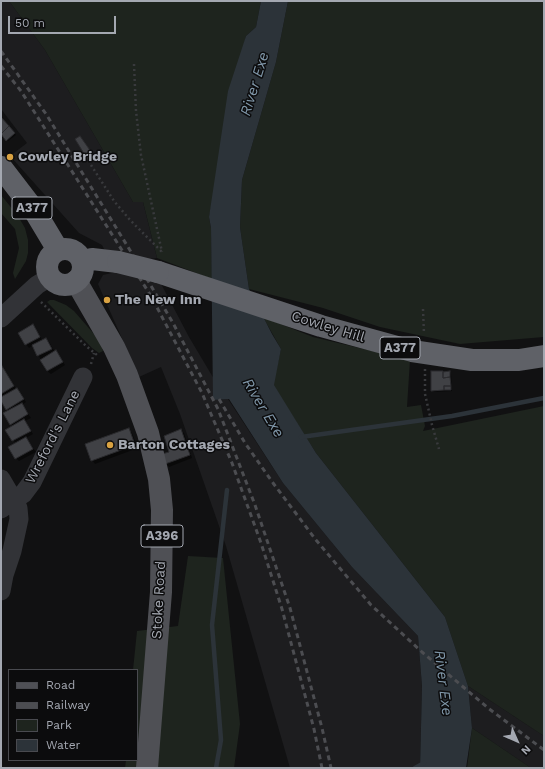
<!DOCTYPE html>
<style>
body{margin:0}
#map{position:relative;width:545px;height:769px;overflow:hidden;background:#111112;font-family:"Work Sans",sans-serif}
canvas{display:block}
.frame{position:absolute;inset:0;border:2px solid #a4a8b1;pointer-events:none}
.legend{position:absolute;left:8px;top:669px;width:130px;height:92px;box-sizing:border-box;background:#0c0c0d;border:1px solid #494a4f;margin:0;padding:5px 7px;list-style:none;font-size:12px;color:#a4a8b1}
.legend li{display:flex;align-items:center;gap:8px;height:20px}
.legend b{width:20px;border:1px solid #494a4f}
.north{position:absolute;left:497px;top:721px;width:40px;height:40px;-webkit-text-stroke:3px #0c0c0d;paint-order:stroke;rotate:135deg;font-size:11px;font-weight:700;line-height:16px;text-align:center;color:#a4a8b1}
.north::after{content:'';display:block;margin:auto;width:14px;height:18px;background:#a4a8b1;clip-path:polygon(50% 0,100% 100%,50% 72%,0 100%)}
.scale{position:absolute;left:8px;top:16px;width:108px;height:18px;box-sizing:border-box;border:2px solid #a4a8b1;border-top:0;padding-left:5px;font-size:12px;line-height:14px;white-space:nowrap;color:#a4a8b1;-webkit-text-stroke:3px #0c0c0d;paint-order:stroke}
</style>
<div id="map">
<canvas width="545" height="769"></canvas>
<div class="frame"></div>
<ul class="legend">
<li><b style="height:5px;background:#4f5055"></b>Road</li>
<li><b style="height:5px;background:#4c4d51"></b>Railway</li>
<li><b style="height:11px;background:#1e241e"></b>Park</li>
<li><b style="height:11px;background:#2c3339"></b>Water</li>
</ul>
<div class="north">N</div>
<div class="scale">50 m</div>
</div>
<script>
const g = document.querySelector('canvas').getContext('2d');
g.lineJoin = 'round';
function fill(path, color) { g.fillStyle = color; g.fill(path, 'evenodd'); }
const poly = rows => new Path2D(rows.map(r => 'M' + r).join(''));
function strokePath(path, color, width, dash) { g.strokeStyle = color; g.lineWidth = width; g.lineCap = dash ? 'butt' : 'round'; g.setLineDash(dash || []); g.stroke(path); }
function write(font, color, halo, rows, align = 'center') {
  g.font = font + ' "Work Sans",sans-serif'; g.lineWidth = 3; g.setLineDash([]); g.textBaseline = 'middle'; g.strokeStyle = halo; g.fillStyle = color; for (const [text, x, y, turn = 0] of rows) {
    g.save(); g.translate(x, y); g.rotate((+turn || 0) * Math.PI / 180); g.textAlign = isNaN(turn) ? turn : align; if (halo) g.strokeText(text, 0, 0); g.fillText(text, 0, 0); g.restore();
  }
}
fill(poly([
 [1,1,9,1,45,50,133,202,143,202,157,258,148,259,189,337,214,379,213,400,228,399,283,483,352,567,418,636,422,686,420,768,290,768,226,546,180,414,161,367,139,377,98,284,103,275,116,272,102,245,79,233,10,156,27,143,1,109],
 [468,686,544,736,544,768,531,768,472,728]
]), '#1d1d1f');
fill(poly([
 [9,1,261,1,256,27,246,36,209,217,211,228,212,279,157,258,143,202,133,202,45,50],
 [288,1,544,1,544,337,460,344,380,327,323,308,249,289,240,227,242,180,276,62],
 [1,195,18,216,25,228,28,240,28,253,26,261,15,279,13,273,19,248,15,229,1,213],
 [50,300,54,300,66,305,74,311,100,341,103,351,99,353,92,348,47,302],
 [263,317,313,337,410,360,407,407,421,405,425,426,423,431,544,406,544,736,468,686,445,617,316,453,273,385,281,349],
 [188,556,223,558,240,724,234,768,125,768,126,760,137,760,137,670,133,670,137,631,178,626],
 [472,728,531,768,467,768]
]), '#1e241e');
fill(poly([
 [261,1,288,1,276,62,242,180,240,227,249,289,272,334,281,349,274,385,316,453,445,617,468,686,472,728,466,768,420,768,422,686,418,636,352,567,283,483,229,399,213,400,211,228,209,217,228,91,246,36,256,27]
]), '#2c3339');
fill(poly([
 [1,118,16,135,8,141,4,137,3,138,1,136],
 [81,138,94,158,90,161,76,139],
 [33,326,43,341,46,339,49,342,55,352,56,352,59,355,65,365,51,374,47,371,33,345,29,348,26,344],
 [1,368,2,368,5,371,16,389,20,392,26,402,22,405,31,418,25,421,33,434,26,438,36,452,19,461,16,458,16,444,7,430,13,426,11,424,9,411,1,399],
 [450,372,451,374,452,391,434,392,432,391],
 [129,430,132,433,138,448,95,464,92,460],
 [181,430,184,433,192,458,169,467,166,463,170,452]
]), '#0007');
strokePath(poly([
 [301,437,452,416,544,398],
 [216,768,221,740,212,625,227,490],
 [415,768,424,763]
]), '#2c3339', 4.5);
const building = poly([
 [1,117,9,126,1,134,1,117],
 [9,126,15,133,6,141,1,134,9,126],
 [80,136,94,156,88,160,75,139,80,136],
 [33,324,40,337,25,345,18,333,33,324],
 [46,338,52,349,37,356,32,345,46,338],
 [56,350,63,362,47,371,40,360,56,350],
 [2,366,14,386,1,394,1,367,2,366],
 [431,371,443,371,443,378,450,377,451,386,444,386,444,390,431,391,431,371],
 [450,371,450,377,443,378,443,372,450,371],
 [444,386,451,386,451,390,444,390,444,386],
 [17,388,24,399,6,410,1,401,1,397,17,388],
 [22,403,28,414,10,425,3,413,22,403],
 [24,419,31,431,12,441,5,430,24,419],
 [129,428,135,445,91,461,85,444,129,428],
 [181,429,190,455,165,464,162,454,169,452,164,436,181,429],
 [26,437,33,449,15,459,8,447,26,437]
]);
fill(building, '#404145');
strokePath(building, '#2b2b2e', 1);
strokePath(poly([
 [134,64,136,111,141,155,162,252],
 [91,165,114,201,130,220,162,252],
 [41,302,86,346,97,355],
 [423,309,424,334],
 [91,364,94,353],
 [425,369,425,394,432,425,439,449]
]), '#393a3d', 2.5, [2, 3]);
strokePath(poly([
 [1,318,37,285,50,277],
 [1,479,18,508,19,519,12,551,4,575,1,591],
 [1,509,23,494,32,482,83,377]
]), '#323337', 19);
strokePath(poly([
 [76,281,114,347,127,375,148,433,159,479,162,510,161,592,147,768]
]), '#4f5055', 22);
strokePath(poly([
 [1,167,34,210,58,250],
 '47 267a18 18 0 1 1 36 0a18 18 0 1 1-36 0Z',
 [82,261,92,259,118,262],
 [158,272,321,326,412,351,472,360,519,360,544,356]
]), '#5f6167', 22);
strokePath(poly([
 [1,51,46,114,128,247,173,323,218,409,255,505,290,608,322,728,331,768],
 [1,66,21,91,151,296,202,393,232,463,261,543,282,609,314,729,322,768],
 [219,399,245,443,273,483,316,540,371,605,422,652,488,708,544,750]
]), '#4c4d51', 3, [5, 4]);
strokePath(poly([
 [118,262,158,272]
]), '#5f6167', 22);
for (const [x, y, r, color] of [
 [10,157,4,"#d9a242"],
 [107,300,4,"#d9a242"],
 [110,445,4,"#d9a242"]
]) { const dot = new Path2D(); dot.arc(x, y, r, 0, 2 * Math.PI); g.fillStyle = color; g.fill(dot); strokePath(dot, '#0c0c0d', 1.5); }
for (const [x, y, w] of [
 [32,208,40],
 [400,348,40],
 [162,536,42]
]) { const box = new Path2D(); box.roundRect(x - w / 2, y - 11, w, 22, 3); g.fillStyle = '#0c0c0d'; g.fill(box); strokePath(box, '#a4a8b1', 1); }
write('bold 13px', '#a4a8b1', null, [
 ["A377",32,208],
 ["A377",400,348],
 ["A396",162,536]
]);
write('bold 14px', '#a4a8b1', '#0c0c0d', [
 ["Cowley Bridge",18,157],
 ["The New Inn",115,300],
 ["Barton Cottages",118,445]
], 'left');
write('14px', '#a4a8b1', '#0c0c0d', [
 ["Cowley Hill",328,327,17],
 ["Wreford's Lane",53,437,-63],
 ["Stoke Road",159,600,-87]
]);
write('italic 15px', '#7f96a8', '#0c0c0d', [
 ["River Exe",255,84,-73],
 ["River Exe",263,408,59],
 ["River Exe",443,683,83]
]);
</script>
